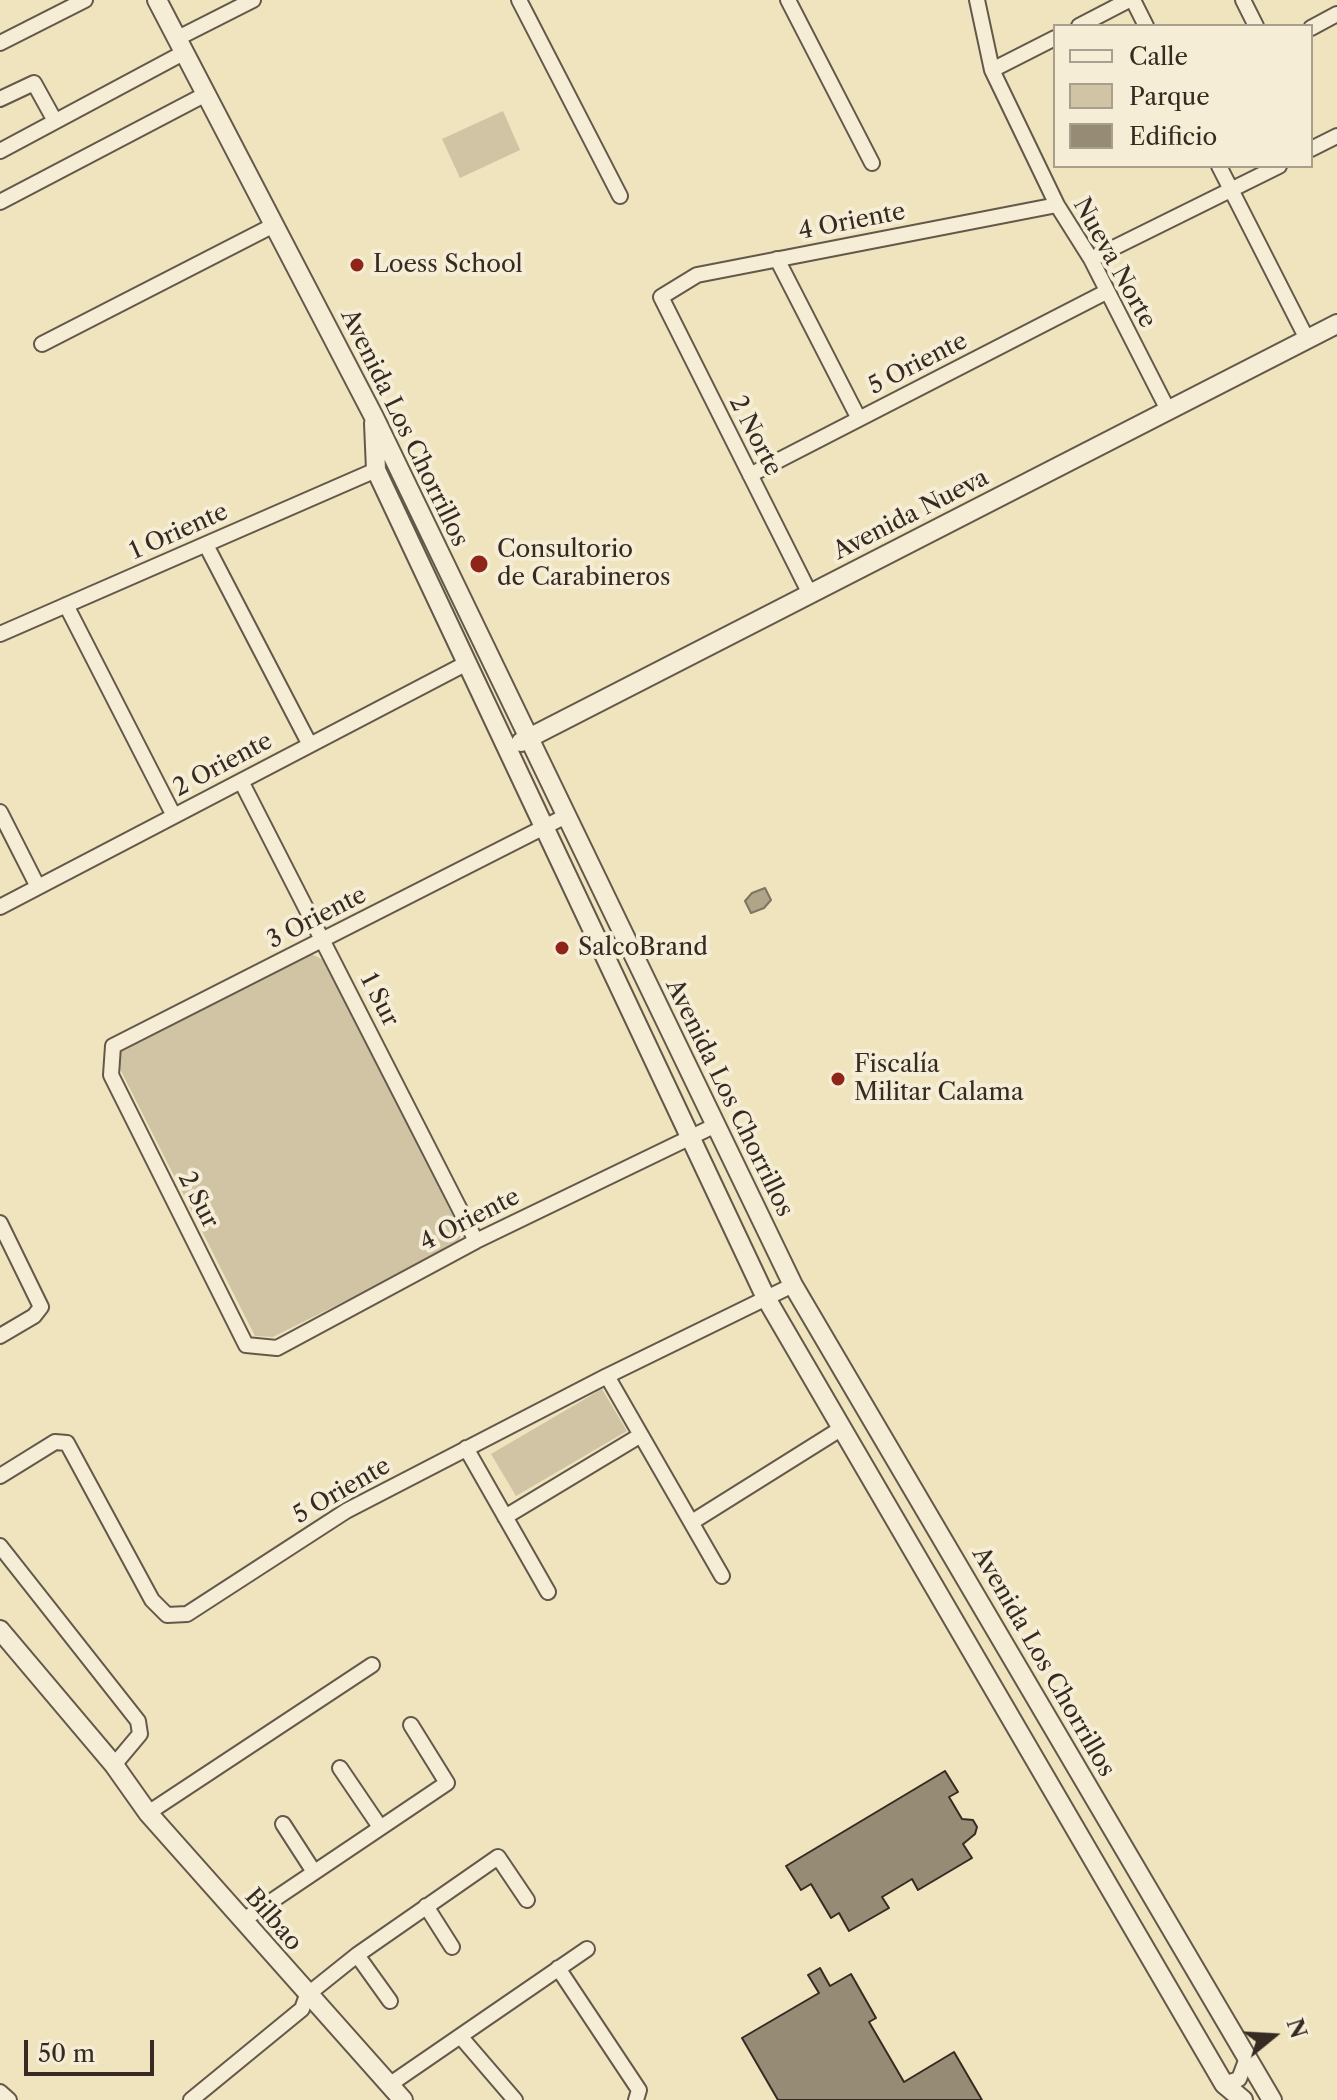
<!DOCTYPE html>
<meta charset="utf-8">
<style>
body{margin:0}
#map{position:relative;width:1337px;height:2100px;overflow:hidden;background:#efe4be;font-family:"Libre Caslon Text",serif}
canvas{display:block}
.legend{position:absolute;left:1053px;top:24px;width:260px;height:144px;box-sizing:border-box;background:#f5edd5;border:2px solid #a99f8e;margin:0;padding:10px 14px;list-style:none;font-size:24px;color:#362a23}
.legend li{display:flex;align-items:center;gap:16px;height:40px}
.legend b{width:40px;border:2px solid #a99f8e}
.north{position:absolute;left:1233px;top:1996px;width:80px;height:80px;-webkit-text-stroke:6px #f5edd5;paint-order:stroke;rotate:72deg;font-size:22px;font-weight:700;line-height:32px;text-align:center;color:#362a23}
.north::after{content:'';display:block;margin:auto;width:28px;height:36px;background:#362a23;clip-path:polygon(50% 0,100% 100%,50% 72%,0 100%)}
.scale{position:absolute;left:24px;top:2040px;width:130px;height:36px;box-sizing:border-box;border:4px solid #362a23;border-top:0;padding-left:10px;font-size:24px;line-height:28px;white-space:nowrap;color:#362a23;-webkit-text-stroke:6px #f5edd5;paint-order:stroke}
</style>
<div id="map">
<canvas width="1337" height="2100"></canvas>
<ul class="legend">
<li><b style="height:10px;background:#f5edd5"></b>Calle</li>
<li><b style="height:22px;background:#d0c4a4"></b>Parque</li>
<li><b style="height:22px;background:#968b74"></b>Edificio</li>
</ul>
<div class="north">N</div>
<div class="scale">50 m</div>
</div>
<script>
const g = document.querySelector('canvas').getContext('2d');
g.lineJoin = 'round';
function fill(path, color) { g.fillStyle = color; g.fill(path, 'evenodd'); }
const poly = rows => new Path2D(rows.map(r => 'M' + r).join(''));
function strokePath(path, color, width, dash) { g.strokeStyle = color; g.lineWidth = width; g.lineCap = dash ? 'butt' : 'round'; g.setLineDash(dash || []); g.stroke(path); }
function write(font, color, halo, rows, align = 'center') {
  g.font = font + ' "Libre Caslon Text",serif'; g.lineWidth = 8; g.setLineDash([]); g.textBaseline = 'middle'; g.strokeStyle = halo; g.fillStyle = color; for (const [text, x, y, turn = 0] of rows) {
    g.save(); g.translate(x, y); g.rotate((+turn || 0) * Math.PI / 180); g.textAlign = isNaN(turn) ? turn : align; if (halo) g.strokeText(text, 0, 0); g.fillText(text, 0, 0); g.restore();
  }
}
fill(poly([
 [503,111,520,150,460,178,442,139],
 [311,954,324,960,462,1233,457,1245,273,1337,255,1336,120,1069,119,1053],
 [602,1389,627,1431,516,1496,491,1454]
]), '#d0c4a4');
const water = poly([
 [765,888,771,900,764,908,751,913,745,901,752,893,765,888]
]);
fill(water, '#b0a589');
strokePath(water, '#7f7460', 2);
const building = poly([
 [945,1771,958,1792,949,1797,962,1819,973,1820,977,1827,975,1834,963,1844,972,1858,918,1890,912,1879,882,1897,889,1908,849,1931,839,1913,831,1918,811,1884,801,1890,786,1866,945,1771],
 [820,1968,830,1986,851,1974,876,2018,869,2022,904,2082,954,2052,982,2100,778,2100,742,2038,819,1993,808,1975,820,1968]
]);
fill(building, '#968b74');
strokePath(building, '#362a23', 2);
const minor = poly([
 [519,0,620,196],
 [788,0,872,163],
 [977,0,992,70,1057,205,1091,259,1168,410],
 [1133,0,1146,26],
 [1243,0,1256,26],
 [1079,26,1129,0],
 [1311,28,1337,14],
 [178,38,253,0],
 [0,43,85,0],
 [992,70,1055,38],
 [0,99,34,83,55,121],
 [1311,149,1337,136],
 [0,151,185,52],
 [1219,166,1307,339],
 [0,202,206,94],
 [777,259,859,419],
 [1091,259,1279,166],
 [42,344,274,225],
 [750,475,1106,292],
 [206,545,310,745],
 [810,594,661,297,697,275,1057,205],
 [66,605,174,816],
 [0,634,376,470],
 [241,781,476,1241],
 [0,812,38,887],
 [566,816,113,1046,111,1075,246,1345,277,1348,476,1241,716,1125],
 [0,907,467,663],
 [0,1223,41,1307,34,1316,0,1336],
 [607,1376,722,1576],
 [466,1448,548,1592],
 [0,1476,55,1442,67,1443,152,1600,167,1615,187,1614,346,1511,607,1376,793,1285],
 [505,1517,641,1435],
 [692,1522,842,1428],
 [0,1546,138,1721,140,1734,114,1765],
 [340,1768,380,1827],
 [148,1813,372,1665],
 [283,1824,314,1872],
 [426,1906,452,1947],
 [242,1921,447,1783,411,1725],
 [357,1955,390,2001],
 [558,1968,639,2090,636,2100],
 [460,2036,515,2100],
 [1224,2084,1239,2079,1247,2058],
 [389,2085,587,1949],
 [0,2092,9,2100],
 [191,2100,302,2009,307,1995,357,1955,498,1857,527,1900]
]);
const tertiary = poly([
 [157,0,374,417,793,1285,1272,2100],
 [374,423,376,470,766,1298,1224,2084,1243,2100],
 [521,742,1337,324],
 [0,1630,114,1765,148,1813,403,2100]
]);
strokePath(minor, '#64584a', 18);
strokePath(tertiary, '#64584a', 22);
strokePath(minor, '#f5edd5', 14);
strokePath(tertiary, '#f5edd5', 18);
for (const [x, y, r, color] of [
 [357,265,8,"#8f2418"],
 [479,564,10,"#8f2418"],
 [562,948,8,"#8f2418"],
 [838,1079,8,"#8f2418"]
]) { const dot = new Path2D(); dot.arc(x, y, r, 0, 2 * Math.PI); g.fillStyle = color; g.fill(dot); strokePath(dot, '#f5edd5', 3); }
write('24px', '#362a23', '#f5edd5', [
 ["4 Oriente",852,222,-11],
 ["Nueva Norte",1114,263,61],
 ["5 Oriente",918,364,-27],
 ["Avenida Los Chorrillos",404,428,64],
 ["2 Norte",755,436,63],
 ["Avenida Nueva",911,515,-27],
 ["1 Oriente",179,532,-24],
 ["2 Oriente",223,765,-28],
 ["3 Oriente",317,918,-27],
 ["1 Sur",379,1000,63],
 ["Avenida Los Chorrillos",729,1098,64],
 ["2 Sur",198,1200,63],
 ["4 Oriente",470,1220,-27],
 ["5 Oriente",342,1491,-30],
 ["Avenida Los Chorrillos",1043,1662,60],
 ["Bilbao",273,1920,49]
]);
write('24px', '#362a23', '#f5edd5', [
 ["Loess School",373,265],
 ["Consultorio",497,550],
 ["de Carabineros",497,578],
 ["SalcoBrand",578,948],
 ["Fiscalía",854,1065],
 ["Militar Calama",854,1093]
], 'left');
</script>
